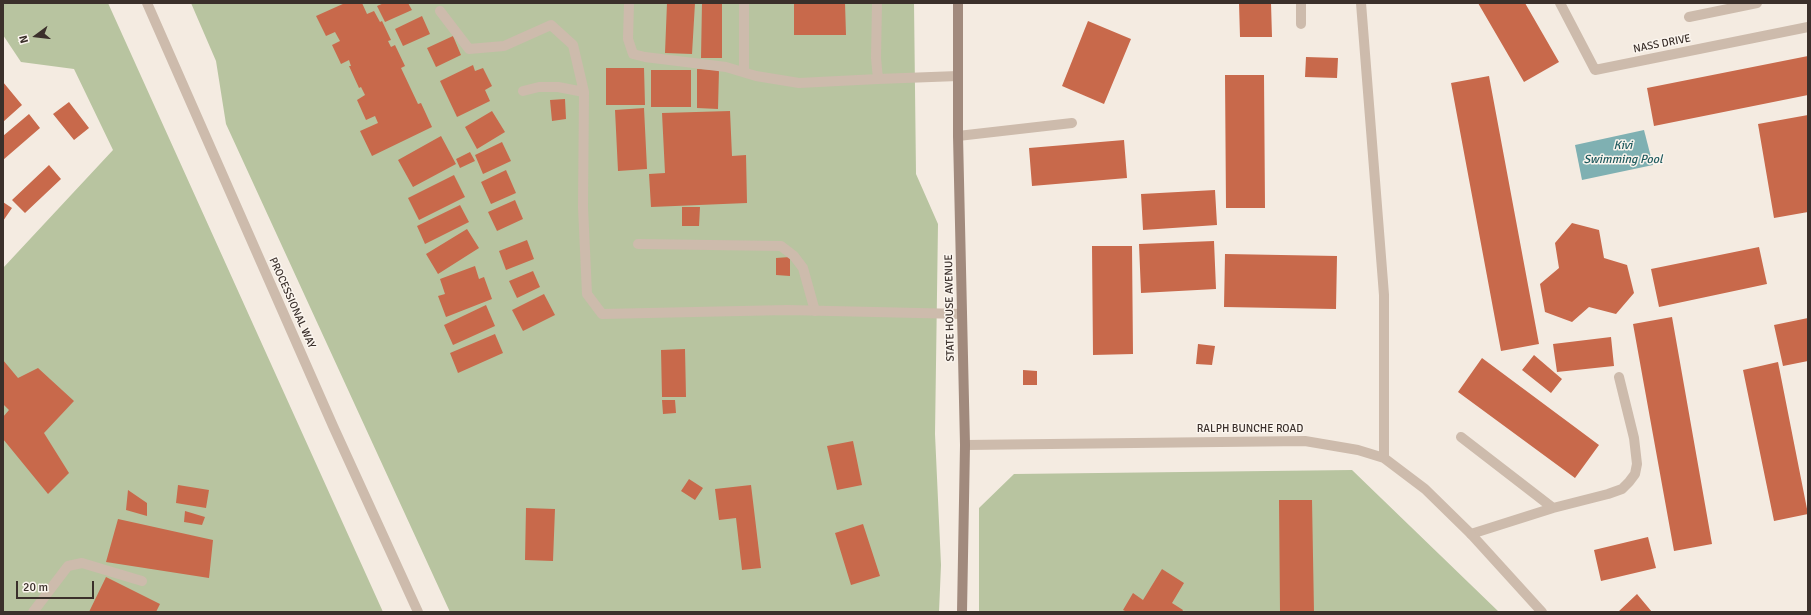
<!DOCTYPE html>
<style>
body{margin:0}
#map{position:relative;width:1811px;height:615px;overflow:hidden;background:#f4ebe1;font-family:Signika,sans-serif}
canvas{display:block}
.frame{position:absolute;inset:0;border:4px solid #3b302b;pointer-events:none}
.north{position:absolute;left:16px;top:16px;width:40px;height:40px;-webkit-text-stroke:3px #fbf5ee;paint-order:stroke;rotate:255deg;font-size:11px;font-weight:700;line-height:16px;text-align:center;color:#3b302b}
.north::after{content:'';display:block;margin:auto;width:14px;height:18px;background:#3b302b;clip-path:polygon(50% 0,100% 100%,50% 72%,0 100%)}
.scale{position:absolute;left:16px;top:581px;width:78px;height:18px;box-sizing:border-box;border:2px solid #3b302b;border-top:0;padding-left:5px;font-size:12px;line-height:14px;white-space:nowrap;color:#3b302b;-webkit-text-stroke:3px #fbf5ee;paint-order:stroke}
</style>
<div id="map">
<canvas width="1811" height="615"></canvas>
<div class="frame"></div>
<div class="north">N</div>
<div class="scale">20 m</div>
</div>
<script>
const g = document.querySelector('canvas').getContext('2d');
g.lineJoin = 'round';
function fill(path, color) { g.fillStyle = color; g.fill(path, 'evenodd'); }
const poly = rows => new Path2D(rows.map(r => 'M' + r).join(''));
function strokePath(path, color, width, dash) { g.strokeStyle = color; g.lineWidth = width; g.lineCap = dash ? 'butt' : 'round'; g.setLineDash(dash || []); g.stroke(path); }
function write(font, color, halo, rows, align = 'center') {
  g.font = font + ' Signika,sans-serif'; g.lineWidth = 3; g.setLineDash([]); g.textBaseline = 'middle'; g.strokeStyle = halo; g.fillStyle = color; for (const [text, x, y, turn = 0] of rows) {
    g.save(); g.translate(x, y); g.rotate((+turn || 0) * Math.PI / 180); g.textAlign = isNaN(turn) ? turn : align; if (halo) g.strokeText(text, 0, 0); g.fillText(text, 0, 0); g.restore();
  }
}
fill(poly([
 [3,3,108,3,383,612,6,612,3,611,3,268,113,150,74,69,21,62,3,35],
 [191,3,914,3,916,174,938,224,935,434,941,565,939,612,450,612,226,124,216,61],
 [1352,470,1499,612,979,612,979,508,1014,474]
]), '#b8c4a0');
fill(poly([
 [1644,130,1653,165,1582,180,1575,145]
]), '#7fb0b2');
fill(poly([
 [345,3,362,3,367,14,374,11,380,22,382,21,391,40,388,41,391,47,395,45,405,66,401,68,418,104,421,103,432,127,372,156,360,131,378,123,375,116,366,120,357,100,365,95,361,87,359,88,349,66,351,66,349,60,341,64,332,45,340,41,335,32,326,36,316,16],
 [384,3,408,3,412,10,385,22,377,6],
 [667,3,695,3,692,54,665,53],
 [702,3,722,3,722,58,701,58],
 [794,3,845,3,846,35,794,35],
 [1239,3,1271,3,1272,37,1240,37],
 [1478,3,1525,3,1559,62,1524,82],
 [422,16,430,34,403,46,395,29],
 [1088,21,1131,39,1104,104,1062,86],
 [453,36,461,55,436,67,427,48],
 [1808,56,1808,95,1654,126,1647,88],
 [1306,57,1338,58,1337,78,1305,77],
 [473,65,475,71,483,68,492,86,485,90,490,101,457,117,440,81],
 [606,68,644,68,645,105,606,105],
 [697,69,719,70,718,109,697,108],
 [651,70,691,70,691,107,651,107],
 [1225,75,1264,75,1265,208,1226,208],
 [1489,76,1539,344,1501,351,1451,83],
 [3,82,22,105,3,122],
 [565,99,566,119,552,121,550,100],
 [69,102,89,128,74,140,53,114],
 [644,108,647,169,618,171,615,110],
 [492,111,505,132,477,149,465,127],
 [730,111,732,156,746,155,747,203,651,207,649,174,665,173,662,113],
 [29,114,40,128,3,160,3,136],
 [1808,115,1808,212,1774,218,1758,124],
 [441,136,456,164,413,187,398,160],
 [1124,140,1127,178,1032,186,1029,148],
 [502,142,511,161,483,174,475,155],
 [470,152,475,161,460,168,456,159],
 [49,165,61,179,25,213,12,200],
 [506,170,516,193,491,204,481,182],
 [454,175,465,197,419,220,408,198],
 [1215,190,1217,225,1143,230,1141,194],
 [515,200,523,219,497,231,488,212],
 [3,202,12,208,3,221],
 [460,205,469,222,425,244,417,226],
 [682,207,700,207,699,226,682,226],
 [1572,223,1599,230,1604,258,1627,265,1634,293,1616,314,1589,307,1572,322,1545,312,1540,284,1559,268,1555,243],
 [467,229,479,248,438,274,426,254],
 [527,240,534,259,506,270,499,251],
 [1214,241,1216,289,1141,293,1139,244],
 [1092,246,1132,246,1133,354,1093,355],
 [1759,247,1767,284,1659,307,1651,269],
 [1225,254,1337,256,1336,309,1224,307],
 [790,257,790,276,776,275,776,258],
 [475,266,479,279,484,277,492,299,446,317,438,296,445,294,440,279],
 [533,271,540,287,517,298,509,281],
 [544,294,555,315,523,331,512,310],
 [486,305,495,326,453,345,444,325],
 [1672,317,1712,544,1674,551,1633,324],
 [1808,318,1808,361,1783,366,1774,325],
 [495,334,503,353,458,373,450,353],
 [1611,337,1614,366,1557,372,1553,344],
 [1198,344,1215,346,1212,365,1196,364],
 [685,349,686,397,662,397,661,350],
 [1534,355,1562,379,1551,393,1522,370],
 [1482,358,1599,445,1575,478,1458,392],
 [3,360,18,378,38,368,74,401,44,433,69,473,48,494,3,439,3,417,9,410,3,404],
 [1778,362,1808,514,1774,521,1743,370],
 [1023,370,1037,371,1037,385,1023,385],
 [662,400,675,400,676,413,663,414],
 [853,441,862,485,837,490,827,446],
 [689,479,703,488,695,500,681,491],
 [178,485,209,490,206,508,176,503],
 [751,485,761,568,742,570,736,518,719,520,715,489],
 [128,490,147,503,147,516,126,510],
 [1279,500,1312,500,1314,612,1280,612],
 [526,508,555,509,553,561,525,560],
 [185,511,205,517,202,525,184,522],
 [118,519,213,540,209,578,106,562],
 [863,524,880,576,851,585,835,533],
 [1648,537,1656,568,1601,581,1594,550],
 [1162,569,1184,583,1172,603,1183,610,1182,612,1127,612,1123,610,1133,593,1143,600],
 [106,577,160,604,156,612,89,612],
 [1637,594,1652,612,1618,612]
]), '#c8694b');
strokePath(poly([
 [629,3,628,39,633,54,645,57,726,67,756,76,799,83,878,79],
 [744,3,744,72],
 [877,3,876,58,878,79,958,76],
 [1301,3,1301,24],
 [1689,17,1757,3],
 [958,136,1072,123],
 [638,244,781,246,794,256,803,268,815,311],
 [1461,437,1553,508],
 [1471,534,1553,508,1608,494,1622,489,1629,482,1635,474,1637,464,1634,438,1619,377],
 [33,612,68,566,82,563,142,581]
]), '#cdbbac', 10);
strokePath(poly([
 [1361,3,1384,295,1384,458],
 [1560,3,1595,70,1808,27],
 [440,11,469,49,504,46,551,25,573,45,584,92,583,207,587,294,602,314,787,310,962,314],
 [523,91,539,87,558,87,584,92],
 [965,445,1305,441,1358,450,1384,458,1425,489,1471,534,1542,612]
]), '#cdbbac', 10);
strokePath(poly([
 [147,3,333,426,418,612]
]), '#cdbbac', 10);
strokePath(poly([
 [958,3,958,136,965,445,962,612]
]), '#a18a7d', 10);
write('11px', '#3b302b', '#fbf5ee', [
 ["NASS DRIVE",1662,44,-11],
 ["PROCESSIONAL WAY",292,303,66],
 ["STATE HOUSE AVENUE",950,308,-91],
 ["RALPH BUNCHE ROAD",1250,429]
]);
write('italic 12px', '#1f5a5e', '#fbf5ee', [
 ["Kivi",1623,146],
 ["Swimming Pool",1623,160]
]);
</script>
